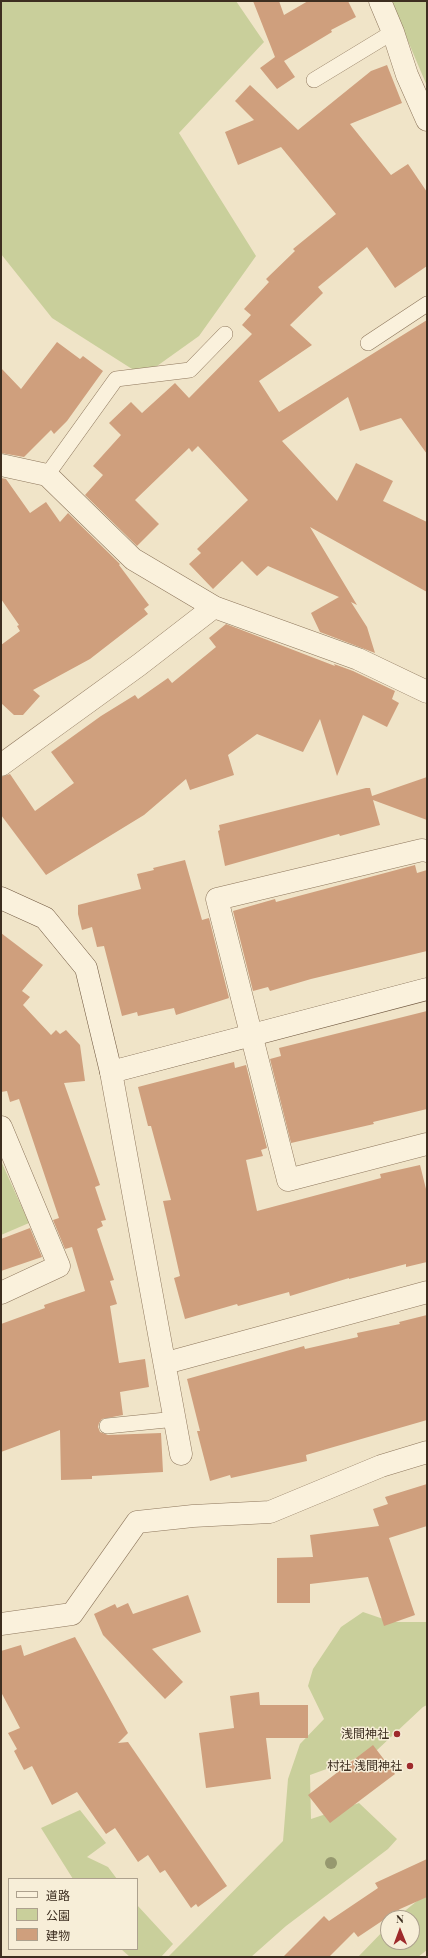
<!DOCTYPE html>
<meta charset="utf-8">
<style>
body{margin:0}
#map{position:relative;width:428px;height:1958px;overflow:hidden;background:#f0e4c8;font-family:"Playfair Display","Noto Sans JP",serif}
canvas{display:block}
.frame{position:absolute;inset:0;border:2px solid #3d2e20;pointer-events:none}
.legend{position:absolute;left:8px;top:1878px;width:130px;height:72px;box-sizing:border-box;background:#f7eed8;border:1px solid #ada18e;margin:0;padding:5px 7px;list-style:none;font-size:12px;color:#3d2e20}
.legend li{display:flex;align-items:center;gap:8px;height:20px}
.legend b{width:20px;border:1px solid #ada18e}
.north{position:absolute;left:380px;top:1910px;width:40px;height:40px;box-sizing:border-box;background:#f7eed8;border:1px solid #ada18e;border-radius:50%;rotate:359deg;font-size:11px;font-weight:700;line-height:16px;text-align:center;color:#3d2e20}
.north::after{content:'';display:block;margin:auto;width:14px;height:18px;background:#9e2a2b;clip-path:polygon(50% 0,100% 100%,50% 72%,0 100%)}
</style>
<div id="map">
<canvas width="428" height="1958"></canvas>
<div class="frame"></div>
<ul class="legend">
<li><b style="height:5px;background:#faf1dc"></b>道路</li>
<li><b style="height:11px;background:#c9cf9b"></b>公園</li>
<li><b style="height:11px;background:#cf9f7d"></b>建物</li>
</ul>
<div class="north">N</div>
</div>
<script>
const g = document.querySelector('canvas').getContext('2d');
g.lineJoin = 'round';
function fill(path, color) { g.fillStyle = color; g.fill(path, 'evenodd'); }
const poly = rows => new Path2D(rows.map(r => 'M' + r).join(''));
function strokePath(path, color, width, dash) { g.strokeStyle = color; g.lineWidth = width; g.lineCap = dash ? 'butt' : 'round'; g.setLineDash(dash || []); g.stroke(path); }
function write(font, color, halo, rows, align = 'center') {
  g.font = font + ' "Playfair Display","Noto Sans JP",serif'; g.lineWidth = 3; g.setLineDash([]); g.textBaseline = 'middle'; g.strokeStyle = halo; g.fillStyle = color; for (const [text, x, y, turn = 0] of rows) {
    g.save(); g.translate(x, y); g.rotate((+turn || 0) * Math.PI / 180); g.textAlign = isNaN(turn) ? turn : align; if (halo) g.strokeText(text, 0, 0); g.fillText(text, 0, 0); g.restore();
  }
}
fill(poly([
 [1,1,236,1,264,42,179,133,256,256,199,336,143,376,52,318,1,254],
 [391,1,427,1,427,87,427,86],
 [1,1161,29,1223,1,1235],
 [363,1612,392,1622,427,1622,427,1705,423,1707,376,1751,310,1775,311,1819,359,1803,397,1839,388,1849,286,1926,251,1957,168,1957,283,1841,288,1779,300,1744,324,1719,308,1686,313,1669,341,1627],
 [80,1810,106,1843,87,1857,108,1867,117,1879,73,1879,41,1828],
 [427,1893,427,1950,418,1957,358,1957,388,1926,388,1942,412,1942,412,1918,396,1918],
 [137,1905,173,1944,161,1957,130,1957,121,1949,137,1949]
]), '#c9cf9b');
fill(poly([
 [253,1,279,1,284,15,308,1,348,1,356,17,331,30,332,32,284,61,295,77,277,89,260,68,275,57],
 [387,65,402,103,350,124,391,175,408,164,427,192,427,266,395,288,367,247,318,287,323,293,290,325,312,345,259,381,279,412,427,320,427,454,401,418,360,431,348,397,282,441,337,501,356,463,393,481,383,501,427,522,427,592,310,527,357,605,351,602,367,627,375,653,320,632,311,613,339,597,268,566,257,576,242,561,213,589,189,564,201,553,197,549,248,500,198,446,192,452,189,448,135,500,159,524,137,546,85,495,103,475,93,466,121,435,109,423,131,402,142,413,175,383,189,398,252,334,242,325,251,315,244,309,269,282,266,279,295,251,293,249,336,214,281,147,238,165,225,132,254,120,235,101,250,85,298,130,371,71],
 [57,342,80,359,83,356,103,371,67,421,54,434,51,430,24,457,1,453,1,368,21,389],
 [1,478,6,479,30,513,46,502,60,522,68,513,120,564,119,565,149,605,144,609,148,614,90,659,33,690,40,696,23,715,14,715,1,703,1,645,20,631,17,626,19,625,1,599],
 [226,624,335,666,334,664,353,671,395,691,392,699,399,703,387,727,363,715,337,776,320,719,303,752,257,734,228,755,234,775,190,790,186,779,144,815,46,875,1,815,1,777,10,774,35,811,74,783,51,752,101,716,135,695,138,699,168,678,172,683,216,647,209,638],
 [427,777,427,820,373,800,380,825,340,836,339,834,225,866,218,831,220,830,219,825,366,788,370,788,372,796],
 [185,860,202,920,209,918,229,998,176,1015,174,1008,138,1016,137,1012,122,1016,104,946,97,947,92,927,82,930,78,914,78,905,141,889,137,874,154,870,153,868],
 [415,865,417,873,427,870,427,951,311,979,270,991,268,987,253,991,233,911,275,899,276,902],
 [1,933,43,965,22,991,30,997,23,1005,51,1035,56,1030,60,1034,66,1030,80,1045,85,1081,64,1083,100,1185,95,1187,106,1220,101,1221,103,1226,97,1229,114,1280,110,1281,117,1304,110,1306,119,1363,145,1359,149,1387,120,1392,123,1415,102,1419,99,1423,98,1427,100,1432,108,1435,161,1433,163,1472,92,1476,92,1479,61,1480,60,1430,1,1452,1,1324,45,1308,44,1305,85,1291,72,1247,65,1249,53,1220,59,1218,19,1099,10,1102,7,1091,1,1092],
 [427,1011,427,1109,373,1122,374,1124,291,1143,270,1059,281,1056,279,1048],
 [234,1062,235,1068,246,1065,267,1148,261,1150,263,1156,246,1160,257,1211,381,1178,380,1174,420,1165,427,1193,427,1262,406,1267,406,1264,349,1279,349,1278,290,1296,289,1292,238,1306,237,1304,185,1319,174,1278,180,1276,163,1201,171,1200,151,1126,148,1126,138,1087],
 [30,1228,42,1257,1,1271,1,1239],
 [427,1315,427,1420,306,1455,307,1461,231,1478,230,1475,210,1481,197,1431,200,1431,187,1379,304,1346,305,1349,358,1337,357,1333,400,1324,399,1322],
 [427,1484,427,1526,389,1538,415,1615,384,1626,368,1577,310,1584,310,1603,277,1603,277,1558,313,1557,310,1535,379,1526,373,1509,388,1504,385,1497],
 [188,1595,201,1632,152,1649,183,1682,165,1699,103,1635,94,1614,115,1604,117,1608,128,1603,133,1614],
 [75,1637,128,1733,118,1743,128,1742,227,1886,198,1907,196,1904,191,1908,165,1870,160,1873,148,1855,138,1862,115,1828,106,1834,77,1792,52,1805,32,1766,24,1770,14,1751,17,1749,8,1733,20,1728,1,1692,1,1651,21,1645,24,1656],
 [259,1692,260,1705,308,1705,308,1738,266,1738,271,1779,206,1788,199,1733,234,1728,230,1696],
 [373,1745,395,1774,330,1823,308,1795],
 [427,1859,427,1897,400,1909,358,1937,354,1932,329,1957,283,1957,324,1916,329,1921,378,1888,375,1883]
]), '#cf9f7d');
const lane = poly([
 [314,80,393,32],
 [368,343,427,304],
 [47,475,116,379,190,370,225,334],
 [107,1426,176,1419]
]);
const street = poly([
 [380,1,393,32,407,75,427,120],
 [1,465,47,475,133,559,214,607,358,659,427,692],
 [1,765,139,665,214,607],
 [427,851,422,850,217,899,288,1180,427,1144],
 [111,1072,181,1454],
 [1,1127,59,1266,1,1293],
 [166,1363,427,1292],
 [1,1624,72,1614,137,1522,193,1516,270,1512,381,1466,427,1452]
]);
const secondary = poly([
 [1,898,45,918,86,968,111,1072,427,989]
]);
strokePath(lane, '#8d765c', 16);
strokePath(street, '#8d765c', 23);
strokePath(secondary, '#6f573f', 23);
strokePath(lane, '#faf1dc', 15);
strokePath(street, '#faf1dc', 22);
strokePath(secondary, '#faf1dc', 22);
g.fillStyle = '#96986f';
for (const [x, y] of [
 [331,1863]
]) { g.beginPath(); g.arc(x, y, 6, 0, 2 * Math.PI); g.fill(); }
for (const [x, y, r, color] of [
 [397,1734,4,"#9e2a2b"],
 [410,1766,4,"#9e2a2b"]
]) { const dot = new Path2D(); dot.arc(x, y, r, 0, 2 * Math.PI); g.fillStyle = color; g.fill(dot); strokePath(dot, '#f7eed8', 1.5); }
write('12px', '#3d2e20', '#f7eed8', [
 ["浅間神社",389,1734],
 ["村社 浅間神社",402,1766]
], 'right');
</script>
